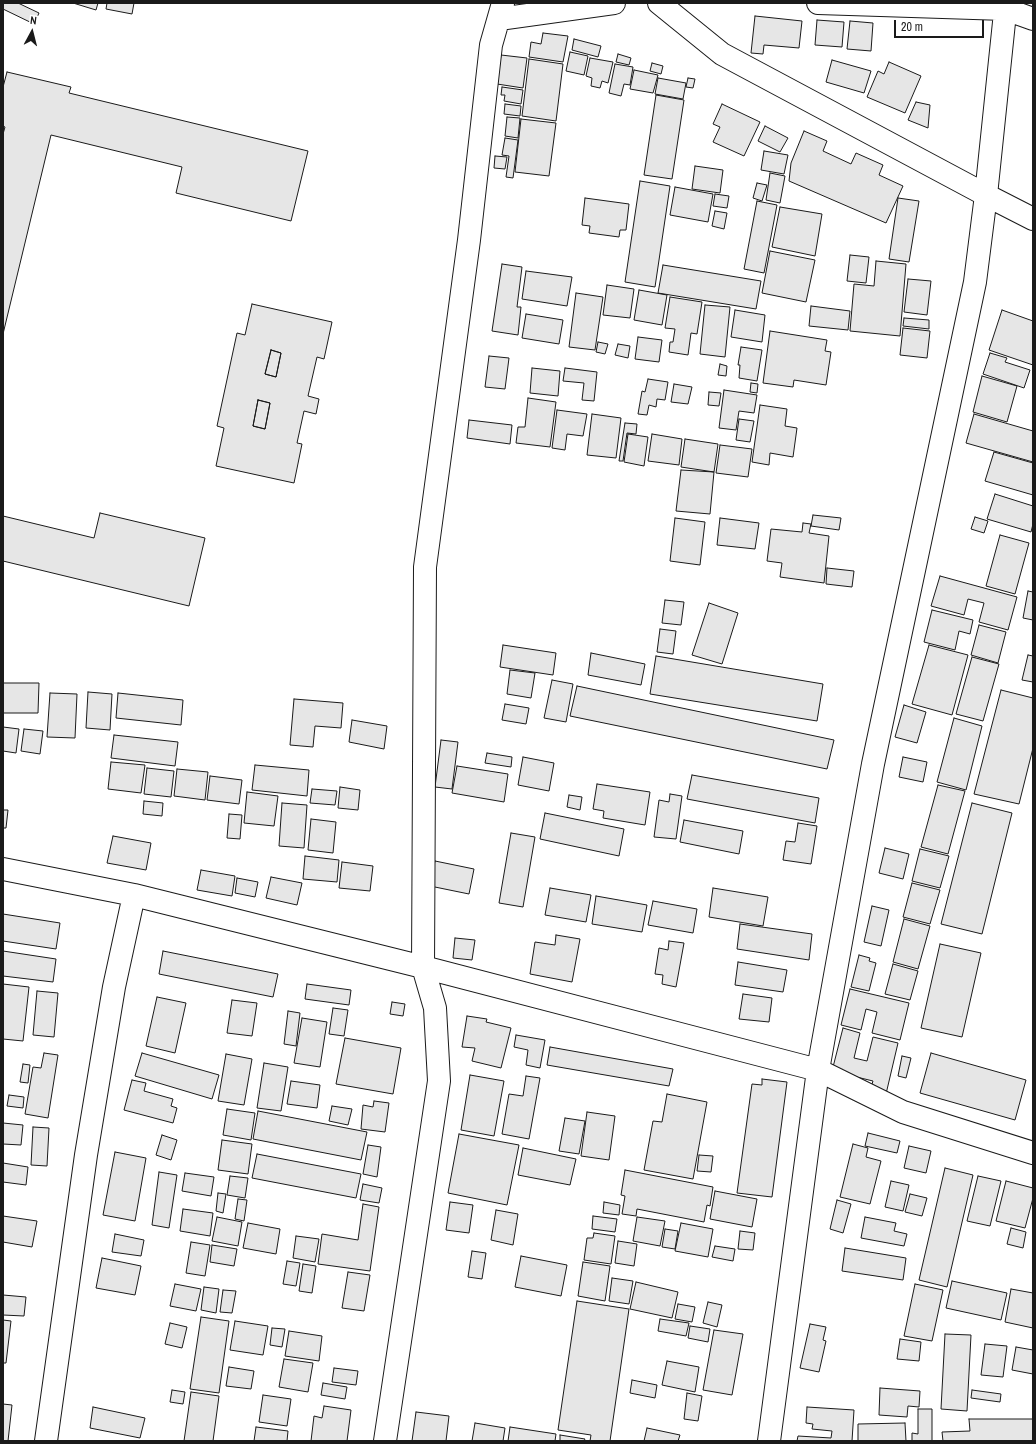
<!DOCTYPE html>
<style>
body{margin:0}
#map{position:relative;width:1036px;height:1444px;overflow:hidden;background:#fff;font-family:"Archivo Narrow",sans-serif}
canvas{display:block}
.frame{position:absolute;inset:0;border:4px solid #1a1a1a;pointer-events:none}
.north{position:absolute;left:12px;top:12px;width:40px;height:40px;-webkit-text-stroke:3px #fff;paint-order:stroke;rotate:7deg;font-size:11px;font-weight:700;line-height:16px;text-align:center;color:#1a1a1a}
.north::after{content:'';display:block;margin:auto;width:14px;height:18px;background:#1a1a1a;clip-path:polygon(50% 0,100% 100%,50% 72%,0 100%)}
.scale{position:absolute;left:894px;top:20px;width:90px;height:18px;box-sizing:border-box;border:2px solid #1a1a1a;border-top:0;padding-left:5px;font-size:12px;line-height:14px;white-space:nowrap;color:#1a1a1a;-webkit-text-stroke:3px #fff;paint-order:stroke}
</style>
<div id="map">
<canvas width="1036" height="1444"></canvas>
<div class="frame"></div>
<div class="north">N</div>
<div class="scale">20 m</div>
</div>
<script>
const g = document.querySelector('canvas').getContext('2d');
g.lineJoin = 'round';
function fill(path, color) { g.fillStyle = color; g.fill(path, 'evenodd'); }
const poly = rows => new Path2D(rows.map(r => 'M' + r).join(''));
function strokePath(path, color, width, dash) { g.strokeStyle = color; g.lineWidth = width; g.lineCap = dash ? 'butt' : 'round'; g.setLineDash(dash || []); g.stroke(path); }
const building = poly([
 [3,3,18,3,39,13,34,24,3,9,3,3],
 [73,3,98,3,96,10,73,3],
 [107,3,134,3,132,14,106,9,107,3],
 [755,16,802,21,799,48,764,45,763,54,751,53,755,16],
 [817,20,844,22,842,47,815,45,817,20],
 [850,21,873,23,871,51,847,49,850,21],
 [543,33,568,36,563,62,529,57,531,42,541,44,543,33],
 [574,39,601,46,598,57,572,50,574,39],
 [570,52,588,56,584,75,566,71,570,52],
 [618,54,631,58,629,65,616,62,618,54],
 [501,55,527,58,523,88,497,84,501,55],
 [590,58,613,62,608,83,602,81,600,88,591,86,592,78,586,76,590,58],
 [529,59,563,64,556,121,522,116,529,59],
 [832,60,871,71,864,93,826,82,832,60],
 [889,62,921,76,905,113,867,97,878,71,884,74,889,62],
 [652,63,663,66,661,74,650,71,652,63],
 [615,64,633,67,630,85,624,84,621,96,609,93,615,64],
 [634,70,658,75,653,93,630,89,634,70],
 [7,72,71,87,69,93,308,151,291,221,176,193,182,167,51,135,3,334,3,134,5,127,3,126,3,87,7,72],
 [658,78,686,83,683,99,655,94,658,78],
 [688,78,695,79,693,88,686,87,688,78],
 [502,87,523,90,521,104,504,101,505,95,501,95,502,87],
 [656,95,684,100,672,179,644,175,656,95],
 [916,102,930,105,928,128,908,120,916,102],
 [505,104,521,106,520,116,504,114,505,104],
 [722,104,760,122,744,156,713,142,720,127,713,124,722,104],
 [507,117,520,118,518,138,505,136,507,117],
 [521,119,556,123,549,176,515,172,521,119],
 [765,126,788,138,780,152,758,141,765,126],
 [804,131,827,141,823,151,851,164,856,153,883,165,879,175,903,186,886,223,789,181,791,163,804,131],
 [505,138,518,140,513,178,506,177,509,156,502,155,505,138],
 [764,151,788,155,784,174,761,170,764,151],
 [495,156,507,157,505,169,494,168,495,156],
 [695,166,723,170,720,193,692,189,695,166],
 [770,173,785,176,780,203,766,200,770,173],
 [640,181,670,186,655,287,625,282,640,181],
 [757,183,767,185,762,201,753,198,757,183],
 [675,187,713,194,708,222,670,215,675,187],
 [715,194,729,196,727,208,713,206,715,194],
 [585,198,629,204,626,230,620,230,619,237,589,233,590,226,582,225,585,198],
 [898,198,919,201,909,262,889,259,898,198],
 [757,201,777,205,764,273,744,269,757,201],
 [780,207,822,214,815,256,772,247,780,207],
 [715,211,727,213,724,229,712,226,715,211],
 [770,251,815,260,806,302,762,293,770,251],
 [850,255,869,257,866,283,847,281,850,255],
 [876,261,906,264,900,336,850,331,854,284,874,286,876,261],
 [502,264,522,267,517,307,521,307,518,335,492,331,502,264],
 [663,265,761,281,756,309,658,293,663,265],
 [526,271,572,277,567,306,522,299,526,271],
 [908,279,931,281,927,315,904,312,908,279],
 [607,285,634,289,630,318,603,315,607,285],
 [639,290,667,295,662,325,634,320,639,290],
 [576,293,603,297,595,350,569,347,576,293],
 [670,297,702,302,697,334,691,333,688,355,669,352,670,342,673,342,675,329,665,328,670,297],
 [252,304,332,322,324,359,317,357,308,396,319,399,316,414,304,411,297,443,302,444,294,483,216,466,224,428,217,426,237,333,245,335,252,304],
 [271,350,281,353,276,377,265,374,271,350],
 [258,400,270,403,265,429,253,426,258,400],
 [705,305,730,307,725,357,700,354,705,305],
 [811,306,850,311,848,330,809,326,811,306],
 [735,310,765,315,762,342,731,337,735,310],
 [1002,310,1033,321,1033,365,989,350,1002,310],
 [526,314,563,320,559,344,522,338,526,314],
 [904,318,929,320,929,329,903,326,904,318],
 [903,328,930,331,927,358,900,355,903,328],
 [770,331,827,340,825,351,831,352,826,385,794,380,793,387,763,383,770,331],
 [638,337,662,340,659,362,635,359,638,337],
 [598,342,608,344,605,354,596,352,598,342],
 [618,344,630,346,628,358,615,355,618,344],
 [741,347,762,350,757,381,739,378,740,365,738,365,741,347],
 [271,350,281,353,276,377,265,374,271,350],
 [990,353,1007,358,1005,362,1030,370,1024,388,983,374,990,353],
 [489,356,509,358,505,389,485,387,489,356],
 [720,364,727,366,726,376,718,375,720,364],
 [532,368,560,371,558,396,530,393,532,368],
 [565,368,597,372,594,401,582,400,584,383,563,381,565,368],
 [982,376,1017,386,1007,422,973,412,982,376],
 [648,379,668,382,665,400,657,399,656,407,649,405,647,415,638,414,642,391,645,392,648,379],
 [751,383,758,384,757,393,750,392,751,383],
 [674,384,692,387,688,404,671,402,674,384],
 [724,390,757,395,754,413,739,411,736,430,719,428,724,390],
 [709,392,721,393,719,406,708,405,709,392],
 [528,398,556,402,550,447,516,443,518,427,525,427,528,398],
 [258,400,270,403,265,429,253,426,258,400],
 [760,405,787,409,785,426,797,428,793,457,770,453,769,465,752,462,760,405],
 [557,410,587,414,583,436,567,434,565,450,552,448,557,410],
 [592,414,621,418,616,458,587,455,592,414],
 [974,414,1033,431,1033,462,966,443,974,414],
 [739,419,754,421,750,442,736,440,739,419],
 [469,420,512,425,510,444,467,438,469,420],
 [625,423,637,424,636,434,627,433,623,461,619,461,625,423],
 [628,434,648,437,644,466,624,462,628,434],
 [652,434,682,439,679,465,648,461,652,434],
 [685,439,718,444,714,472,681,467,685,439],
 [720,445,752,449,748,477,716,473,720,445],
 [994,452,1033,463,1033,495,985,481,994,452],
 [681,470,714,472,710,514,676,511,681,470],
 [995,494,1033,506,1033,524,1031,532,987,519,995,494],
 [100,513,205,538,189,606,3,561,3,516,94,538,100,513],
 [813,515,841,518,839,530,811,526,813,515],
 [975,517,988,521,984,533,971,529,975,517],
 [675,518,705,522,700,565,670,561,675,518],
 [720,518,759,523,755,549,717,545,720,518],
 [803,523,811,524,809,533,829,536,824,583,780,577,782,563,767,561,771,529,802,532,803,523],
 [1000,535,1029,543,1015,594,986,586,1000,535],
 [827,568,854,571,852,587,826,584,827,568],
 [940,576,1017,597,1008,630,979,622,984,603,968,599,964,615,931,606,940,576],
 [1028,591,1033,592,1033,620,1023,618,1028,591],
 [665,600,684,602,681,625,662,623,665,600],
 [709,603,738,613,722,664,692,655,709,603],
 [932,610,973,620,970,634,959,631,955,650,924,642,932,610],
 [979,625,1006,632,998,663,971,655,979,625],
 [660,629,676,631,673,654,657,652,660,629],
 [503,645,556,653,553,675,500,667,503,645],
 [929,645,968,655,952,715,912,704,929,645],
 [591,653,645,664,641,685,588,675,591,653],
 [1028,655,1033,656,1033,682,1022,680,1028,655],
 [656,656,823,684,817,721,650,694,656,656],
 [972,657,999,664,983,721,956,714,972,657],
 [510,670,535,673,531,698,507,694,510,670],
 [552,680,573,684,566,722,544,718,552,680],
 [3,683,39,683,38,713,3,713,3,683],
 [577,686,834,740,827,769,570,716,577,686],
 [1001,690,1033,698,1033,748,1019,804,974,794,1001,690],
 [88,692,112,694,110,730,86,728,88,692],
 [50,693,77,694,75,738,47,737,50,693],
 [118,693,183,700,181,725,116,718,118,693],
 [294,699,343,703,341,728,315,726,313,747,290,745,294,699],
 [505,704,529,708,526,724,502,720,505,704],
 [904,705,926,712,917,743,895,737,904,705],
 [954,718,982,726,966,790,937,782,954,718],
 [352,720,387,726,384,749,349,742,352,720],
 [3,727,19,729,16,753,3,751,3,727],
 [24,729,43,731,40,754,21,751,24,729],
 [114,735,178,742,175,766,111,758,114,735],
 [441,740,458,742,452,789,435,787,441,740],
 [487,753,512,757,511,767,485,763,487,753],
 [523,757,554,763,549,791,518,785,523,757],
 [903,757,927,762,923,782,899,777,903,757],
 [111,762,145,765,141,793,108,789,111,762],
 [255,765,309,770,307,796,252,790,255,765],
 [457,766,508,774,504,802,452,793,457,766],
 [147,768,174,771,171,797,144,794,147,768],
 [177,769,208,772,205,800,174,796,177,769],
 [692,775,819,798,815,823,687,799,692,775],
 [210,776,242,780,239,804,207,800,210,776],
 [597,784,650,792,645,825,603,818,604,811,593,809,597,784],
 [938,785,965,791,948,854,921,847,938,785],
 [340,787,360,790,358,810,338,808,340,787],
 [312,789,337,791,335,805,310,803,312,789],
 [247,792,278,796,274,826,244,823,247,792],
 [670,794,682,796,676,839,654,837,659,800,669,802,670,794],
 [569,795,582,797,580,810,567,807,569,795],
 [144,801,163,803,162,816,143,814,144,801],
 [282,803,307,805,304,848,279,846,282,803],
 [972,803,1012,813,982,934,941,924,972,803],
 [3,810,8,810,6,828,3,828,3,810],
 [545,813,624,829,619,856,540,839,545,813],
 [229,814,242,815,240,839,227,838,229,814],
 [311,819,336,822,333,853,308,850,311,819],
 [684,820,743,831,739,854,680,842,684,820],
 [798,823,817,826,811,864,783,860,786,841,795,842,798,823],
 [511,833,535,837,523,907,499,903,511,833],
 [113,836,151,843,146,870,107,863,113,836],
 [885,848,909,854,903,879,879,873,885,848],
 [920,849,949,856,940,888,912,881,920,849],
 [305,856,339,860,337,882,303,879,305,856],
 [435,861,474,869,469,894,430,886,435,861],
 [342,862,373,866,370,891,339,888,342,862],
 [201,870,235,876,232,896,197,890,201,870],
 [271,877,302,883,297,905,266,898,271,877],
 [237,878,258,882,255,897,235,893,237,878],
 [912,883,940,890,930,924,903,917,912,883],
 [550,888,591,895,586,922,545,915,550,888],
 [713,888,768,897,763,926,709,917,713,888],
 [596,896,647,905,642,932,592,924,596,896],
 [653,901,697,909,693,933,648,925,653,901],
 [872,906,889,910,881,946,864,942,872,906],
 [3,914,60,923,56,949,3,941,3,914],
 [904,919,930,926,918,969,893,962,904,919],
 [740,924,812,934,809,960,737,949,740,924],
 [556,935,580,939,572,982,530,974,535,942,555,945,556,935],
 [455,938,475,940,472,960,453,958,455,938],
 [669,941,684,943,676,987,662,984,663,975,655,974,659,948,668,950,669,941],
 [940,944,981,953,962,1037,921,1028,940,944],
 [3,951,56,959,53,982,3,976,3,951],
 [163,951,278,974,273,997,159,974,163,951],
 [859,955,870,958,869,961,876,963,869,991,851,987,859,955],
 [738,962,787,970,783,992,735,985,738,962],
 [893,964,918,971,910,1000,885,994,893,964],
 [3,984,29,987,23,1041,3,1039,3,984],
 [307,984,351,990,349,1005,305,999,307,984],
 [850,989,909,1003,900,1040,872,1033,877,1012,866,1009,861,1030,841,1025,850,989],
 [37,991,58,993,54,1037,33,1035,37,991],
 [743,994,772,998,769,1022,739,1019,743,994],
 [157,997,186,1003,175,1053,146,1046,157,997],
 [232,1000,257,1003,252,1036,227,1033,232,1000],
 [392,1002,405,1004,403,1016,390,1014,392,1002],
 [333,1008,348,1010,344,1036,329,1034,333,1008],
 [288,1011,300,1013,296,1046,284,1044,288,1011],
 [467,1016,487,1019,486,1022,511,1028,501,1068,472,1061,475,1048,462,1047,467,1016],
 [302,1018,327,1022,320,1067,294,1063,302,1018],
 [843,1028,860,1033,854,1058,867,1061,873,1037,898,1043,886,1094,870,1090,873,1081,832,1071,843,1028],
 [516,1035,545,1040,540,1068,526,1065,528,1050,514,1047,516,1035],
 [345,1038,401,1048,393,1094,336,1084,345,1038],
 [550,1047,673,1069,669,1086,547,1065,550,1047],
 [44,1053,58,1055,48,1118,25,1114,33,1067,41,1068,44,1053],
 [142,1053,219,1075,212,1099,135,1076,142,1053],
 [931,1053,1026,1080,1015,1120,920,1093,931,1053],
 [226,1054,252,1059,244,1105,218,1101,226,1054],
 [902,1056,911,1058,906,1078,898,1076,902,1056],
 [264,1063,288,1067,281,1111,257,1108,264,1063],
 [23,1064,30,1065,28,1083,20,1082,23,1064],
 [470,1075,504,1081,494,1136,461,1130,470,1075],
 [526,1076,540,1078,529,1139,502,1134,509,1094,523,1096,526,1076],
 [762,1079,787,1082,772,1197,737,1193,752,1084,762,1085,762,1079],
 [132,1080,146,1083,144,1091,173,1099,171,1106,177,1108,173,1123,124,1110,132,1080],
 [291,1081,320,1085,317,1108,287,1104,291,1081],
 [667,1094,707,1102,693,1179,644,1170,653,1121,662,1122,667,1094],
 [9,1095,24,1097,23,1108,7,1106,9,1095],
 [374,1101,389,1103,385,1132,361,1129,363,1105,373,1107,374,1101],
 [332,1106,352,1109,348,1125,329,1121,332,1106],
 [227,1109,255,1113,251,1140,223,1135,227,1109],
 [258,1111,367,1132,361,1160,253,1139,258,1111],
 [587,1112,615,1116,609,1160,581,1156,587,1112],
 [565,1118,585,1121,579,1154,559,1151,565,1118],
 [3,1123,23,1125,21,1145,3,1144,3,1123],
 [33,1127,49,1128,47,1166,31,1165,33,1127],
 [868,1133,900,1141,897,1153,865,1146,868,1133],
 [459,1134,519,1145,507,1205,448,1193,459,1134],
 [162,1135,177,1140,171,1160,156,1155,162,1135],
 [222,1140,252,1144,248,1174,218,1170,222,1140],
 [853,1144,868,1148,866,1157,881,1161,870,1204,840,1197,853,1144],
 [368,1145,381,1147,377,1177,363,1174,368,1145],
 [909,1146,931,1151,926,1173,904,1168,909,1146],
 [523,1148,576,1159,570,1185,518,1175,523,1148],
 [115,1152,146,1158,135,1221,103,1215,115,1152],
 [257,1154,361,1174,356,1198,252,1178,257,1154],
 [699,1155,713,1156,711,1172,697,1171,699,1155],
 [3,1163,28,1167,26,1185,3,1182,3,1163],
 [945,1168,973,1175,947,1287,919,1280,945,1168],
 [625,1170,713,1187,710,1206,707,1205,704,1222,637,1209,636,1216,622,1214,625,1196,621,1195,625,1170],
 [159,1172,177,1175,169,1228,152,1225,159,1172],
 [185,1173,214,1177,211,1196,182,1191,185,1173],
 [230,1176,248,1178,245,1198,227,1195,230,1176],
 [978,1176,1001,1181,990,1226,967,1221,978,1176],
 [891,1181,909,1185,903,1211,885,1207,891,1181],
 [1006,1181,1033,1188,1033,1198,1025,1228,996,1221,1006,1181],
 [363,1184,382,1188,379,1203,360,1200,363,1184],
 [715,1191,757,1199,752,1227,710,1219,715,1191],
 [218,1193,226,1194,223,1213,216,1211,218,1193],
 [910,1194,927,1198,922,1216,905,1212,910,1194],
 [238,1199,247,1200,244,1221,235,1219,238,1199],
 [837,1200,851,1204,843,1233,830,1229,837,1200],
 [450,1202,473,1205,469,1233,446,1230,450,1202],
 [604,1202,620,1205,619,1215,603,1213,604,1202],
 [363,1204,379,1207,370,1271,318,1264,322,1234,358,1240,363,1204],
 [183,1209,213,1213,210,1236,180,1231,183,1209],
 [496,1210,518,1214,513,1245,491,1240,496,1210],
 [3,1216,37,1221,32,1247,3,1242,3,1216],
 [593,1216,617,1219,615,1232,592,1229,593,1216],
 [217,1217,242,1222,238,1246,212,1241,217,1217],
 [637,1217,665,1221,660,1246,633,1241,637,1217],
 [865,1217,896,1223,894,1231,907,1234,904,1246,861,1238,865,1217],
 [248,1223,280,1229,276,1254,243,1248,248,1223],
 [681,1223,713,1229,708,1257,675,1251,681,1223],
 [1011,1228,1026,1232,1023,1248,1007,1244,1011,1228],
 [665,1229,678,1231,675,1249,662,1247,665,1229],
 [740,1231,755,1233,753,1250,738,1249,740,1231],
 [594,1233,615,1236,611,1264,584,1260,587,1238,593,1238,594,1233],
 [115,1234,144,1240,141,1256,112,1252,115,1234],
 [296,1236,319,1239,315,1262,293,1258,296,1236],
 [618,1241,637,1244,634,1266,615,1263,618,1241],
 [191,1242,210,1245,205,1276,186,1273,191,1242],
 [212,1245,237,1249,234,1266,210,1262,212,1245],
 [715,1246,735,1249,733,1261,712,1257,715,1246],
 [845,1248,906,1258,903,1280,842,1271,845,1248],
 [472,1251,486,1253,482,1279,468,1277,472,1251],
 [521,1256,567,1265,561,1296,515,1287,521,1256],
 [102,1258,141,1266,135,1295,96,1288,102,1258],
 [287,1261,300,1263,296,1286,283,1284,287,1261],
 [583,1262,610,1266,605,1301,578,1296,583,1262],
 [303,1264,316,1266,312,1293,299,1291,303,1264],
 [348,1272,370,1275,364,1311,342,1308,348,1272],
 [612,1278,633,1281,629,1304,609,1301,612,1278],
 [952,1281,1007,1293,1001,1320,946,1308,952,1281],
 [636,1282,678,1292,672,1318,630,1309,636,1282],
 [175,1284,201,1289,196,1311,170,1306,175,1284],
 [915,1284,943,1290,932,1341,904,1336,915,1284],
 [204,1287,219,1289,216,1313,201,1310,204,1287],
 [1011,1289,1033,1293,1033,1328,1005,1322,1011,1289],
 [223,1290,236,1291,232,1313,220,1312,223,1290],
 [3,1295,26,1297,24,1316,3,1315,3,1295],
 [577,1301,629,1309,610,1441,590,1441,591,1435,558,1430,577,1301],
 [708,1302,722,1305,717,1327,703,1323,708,1302],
 [678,1304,695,1307,692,1322,675,1319,678,1304],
 [201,1317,229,1321,219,1393,190,1389,201,1317],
 [660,1319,689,1323,686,1336,658,1331,660,1319],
 [3,1320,11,1321,6,1363,3,1363,3,1320],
 [235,1321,268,1326,263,1355,230,1350,235,1321],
 [170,1323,187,1327,182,1348,165,1344,170,1323],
 [810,1324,826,1327,823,1340,826,1341,819,1372,800,1368,810,1324],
 [690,1326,710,1329,708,1342,688,1338,690,1326],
 [272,1328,285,1329,282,1347,270,1345,272,1328],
 [714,1330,743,1334,732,1395,703,1390,714,1330],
 [289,1331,322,1336,319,1361,285,1356,289,1331],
 [945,1334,971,1335,967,1411,941,1409,945,1334],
 [900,1339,921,1342,919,1361,897,1359,900,1339],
 [985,1344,1007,1346,1003,1377,981,1375,985,1344],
 [1016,1347,1033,1350,1033,1374,1012,1370,1016,1347],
 [284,1359,313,1363,308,1392,279,1387,284,1359],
 [667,1361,699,1367,695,1392,662,1385,667,1361],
 [229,1367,254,1371,251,1389,226,1386,229,1367],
 [334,1368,358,1371,356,1385,332,1382,334,1368],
 [632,1380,657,1385,655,1398,630,1393,632,1380],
 [323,1383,347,1387,345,1399,321,1395,323,1383],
 [880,1388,920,1391,919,1407,908,1406,907,1417,879,1415,880,1388],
 [172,1390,185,1392,183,1404,170,1402,172,1390],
 [972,1390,1001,1394,1000,1402,971,1398,972,1390],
 [191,1392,219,1396,213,1441,184,1441,191,1392],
 [687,1393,702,1396,698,1421,684,1419,687,1393],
 [263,1395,291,1399,287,1426,259,1422,263,1395],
 [3,1404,12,1405,8,1441,3,1441,3,1404],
 [324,1406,351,1410,347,1441,311,1441,314,1416,322,1418,324,1406],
 [93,1407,145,1418,140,1438,90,1428,93,1407],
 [807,1407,854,1410,852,1441,797,1441,798,1436,831,1438,832,1431,812,1429,813,1424,806,1423,807,1407],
 [918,1409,932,1409,932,1441,912,1441,912,1433,918,1434,918,1409],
 [416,1412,449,1416,446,1441,412,1441,416,1412],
 [969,1419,1033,1419,1033,1441,943,1441,942,1432,970,1431,969,1419],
 [475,1423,505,1428,503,1441,472,1441,475,1423],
 [905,1423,906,1441,858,1441,858,1424,905,1423],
 [256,1427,288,1431,287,1441,254,1441,256,1427],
 [510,1427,556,1434,555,1441,508,1441,510,1427],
 [647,1428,680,1435,678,1441,644,1441,647,1428],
 [560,1435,585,1439,584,1441,560,1441,560,1435]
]);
fill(building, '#e6e6e6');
strokePath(building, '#1a1a1a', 1);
const minor = poly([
 [659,3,722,54,986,195,975,282,873,764,818,1070,769,1441],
 [818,3,1005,9,1033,19],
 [1006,3,986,195,1033,219],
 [499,19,614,3],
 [3,869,134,895,423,967,818,1070,903,1112,1033,1153],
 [46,1441,86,1155,114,987,134,895],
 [385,1441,439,1081,435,1008,423,967,425,567,469,240,491,45,503,3]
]);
strokePath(minor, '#1a1a1a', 24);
strokePath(minor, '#fff', 22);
</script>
